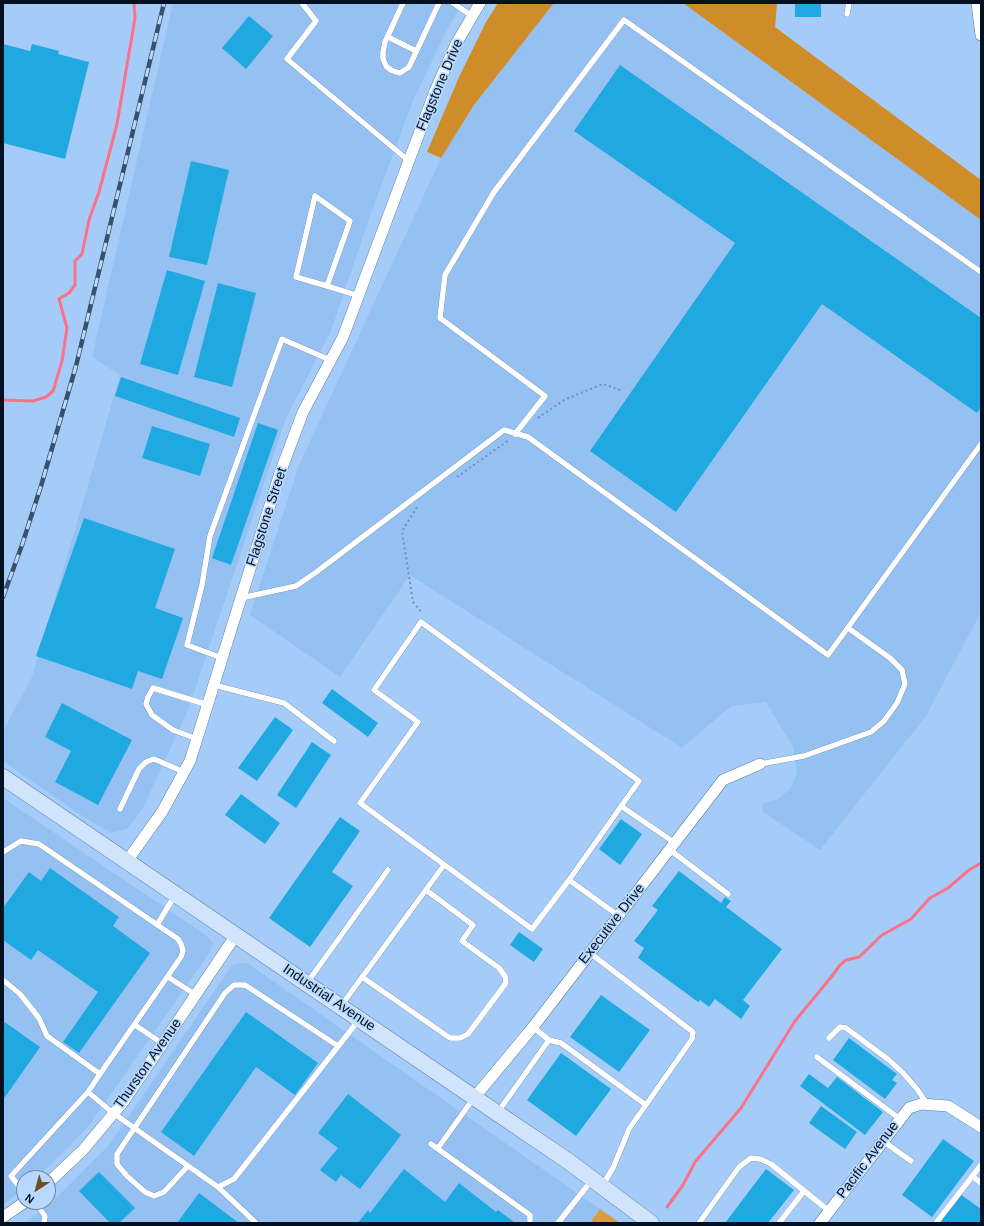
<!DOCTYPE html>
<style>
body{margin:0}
#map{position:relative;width:984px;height:1226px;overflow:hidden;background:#a5ccf9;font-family:Helvetica,sans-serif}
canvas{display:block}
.frame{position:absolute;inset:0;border:4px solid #03101f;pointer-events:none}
.north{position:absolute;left:16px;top:1170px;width:40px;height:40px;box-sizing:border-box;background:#b9d8fd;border:1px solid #7088a4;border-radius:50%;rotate:216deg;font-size:11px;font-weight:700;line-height:16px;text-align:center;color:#03101f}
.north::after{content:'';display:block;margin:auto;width:14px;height:18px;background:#6e4e24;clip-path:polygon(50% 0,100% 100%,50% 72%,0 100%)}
</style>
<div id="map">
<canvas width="984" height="1226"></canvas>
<div class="frame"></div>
<div class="north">N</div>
</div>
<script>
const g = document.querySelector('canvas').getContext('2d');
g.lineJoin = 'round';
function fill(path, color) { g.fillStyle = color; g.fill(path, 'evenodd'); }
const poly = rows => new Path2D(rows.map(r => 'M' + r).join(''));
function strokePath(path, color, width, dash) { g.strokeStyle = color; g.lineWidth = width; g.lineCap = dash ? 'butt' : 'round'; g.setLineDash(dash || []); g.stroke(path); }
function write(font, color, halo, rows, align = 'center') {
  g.font = font + ' Helvetica,sans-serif'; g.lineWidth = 3.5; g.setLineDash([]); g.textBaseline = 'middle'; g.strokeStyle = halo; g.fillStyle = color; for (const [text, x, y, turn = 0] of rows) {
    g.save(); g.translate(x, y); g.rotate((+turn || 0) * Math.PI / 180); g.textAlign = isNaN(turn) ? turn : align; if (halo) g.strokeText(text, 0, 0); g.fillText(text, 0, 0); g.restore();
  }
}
fill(poly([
 [173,3,463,3,449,26,414,98,370,216,331,331,286,418,188,710,143,808,127,829,111,833,76,812,3,761,3,731,32,677,120,375,92,357],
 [554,3,683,3,981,220,981,612,926,716,820,850,763,812,762,803,778,799,790,789,797,774,793,747,766,702,731,706,682,748,410,575,340,677,250,615,299,465,441,158,474,105],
 [3,798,207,936,213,943,210,952,90,1124,68,1148,36,1178,24,1178,24,1188,3,1205],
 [238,963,247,963,600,1209,590,1223,25,1223,53,1201,109,1145,232,965]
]), '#95c0f2');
fill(poly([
 [600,1209,620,1223,590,1223]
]), '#db9b42');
fill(poly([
 [498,3,554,3,474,105,441,158,427,152,459,77,486,22],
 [683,3,777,3,775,27,981,180,981,220]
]), '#cf8d29');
strokePath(poly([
 [3,400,33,401,46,397,53,391,62,361,67,328,59,299,69,293,75,285,75,261,82,254,89,220,99,192,117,124,135,18,134,3],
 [667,1207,683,1185,695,1162,741,1108,795,1021,832,976,840,965,846,960,859,957,882,935,911,919,930,898,948,888,969,870,981,863]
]), '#fa7188', 3);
fill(poly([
 [795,3,821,3,821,17,795,17],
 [249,16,273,36,246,69,222,48],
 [3,44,30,51,32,44,59,51,58,54,89,62,65,159,3,143],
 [620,65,981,318,981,408,977,413,822,304,676,512,590,451,735,243,574,131],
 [191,161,229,170,207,265,169,257],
 [167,270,205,281,178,375,140,364],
 [218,283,256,293,232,387,194,377],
 [121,377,240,418,234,437,115,396],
 [258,423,278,430,231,565,212,558],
 [152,426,210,444,200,476,142,458],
 [84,518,175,549,155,608,183,618,162,679,138,671,132,689,36,656],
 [332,689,378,723,368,737,322,703],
 [62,703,132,740,98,805,55,782,71,751,45,737],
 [275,717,293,730,257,781,238,768],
 [312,742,331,755,296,808,277,795],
 [241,794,280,823,265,844,225,815],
 [340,817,360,831,332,872,353,886,310,947,269,918],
 [621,819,642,834,620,865,599,849],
 [50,868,119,917,113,926,150,953,79,1053,63,1042,98,992,38,950,31,960,3,940,3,908,29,872,41,881],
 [679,871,721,903,725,897,731,901,726,907,782,949,743,1000,750,1006,741,1019,715,999,709,1007,700,1000,698,1002,638,958,644,948,634,941,658,910,652,906],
 [519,932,543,949,534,962,510,945],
 [601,995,650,1030,619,1072,570,1037],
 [246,1012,318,1063,295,1095,256,1067,194,1156,161,1132],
 [3,1021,40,1047,3,1100],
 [849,1038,897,1074,892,1080,897,1083,885,1099,833,1060],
 [561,1053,611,1089,576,1136,527,1100],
 [809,1074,828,1088,837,1077,883,1112,865,1135,800,1086],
 [348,1094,401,1135,360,1189,341,1175,336,1182,320,1170,338,1148,318,1133],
 [821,1106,857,1132,845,1149,809,1123],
 [943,1139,974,1161,932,1217,902,1195],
 [404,1169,445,1202,459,1183,496,1212,498,1210,515,1223,358,1223,368,1210,370,1213],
 [766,1169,794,1190,768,1223,725,1223],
 [99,1172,135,1208,119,1223,110,1223,79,1191],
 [199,1193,239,1223,177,1223],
 [960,1194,981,1209,981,1223,939,1223]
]), '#1fa9e0');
const service = poly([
 [302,3,316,21,287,59,409,161],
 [403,3,385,42,383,52,383,59,386,66,391,70,396,72,400,73,409,67,439,3],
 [453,3,472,16],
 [847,14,849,3],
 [388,37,416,51],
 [327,286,350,221,315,196,296,277,327,286,359,296],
 [515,434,545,396,440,318,445,275,494,192,624,20,981,272],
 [241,598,296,586,315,573,504,430,528,437,828,655,981,444],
 [222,658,187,645,202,585,210,536,253,418,282,339,330,360],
 [214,685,284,703,334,741],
 [197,739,173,730,152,715,146,704,148,697,153,688,208,705],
 [760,764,804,756,871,732,884,721,897,703,905,684,902,670,890,658,848,628],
 [621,806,675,843],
 [120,809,139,769,146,762,154,759,184,772],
 [670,850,728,894],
 [3,852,21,841,39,844,178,939,181,944,183,951,181,957,100,1074,47,1036,39,1018,20,994,3,980],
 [569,880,639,781,421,622,374,690,418,722,360,803,532,929,569,880,619,916],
 [157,925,175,895],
 [590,953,693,1032,692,1039,629,1129,613,1168,602,1186],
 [168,977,196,995],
 [362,977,450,1038,460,1038,468,1034,506,983,505,976,499,968,462,941,473,925,426,890],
 [307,983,388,870],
 [341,1006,444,865],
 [135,1025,163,1044],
 [829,1038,840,1027,846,1028,889,1060,903,1073,917,1089,927,1104],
 [549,1040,561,1043,646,1105],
 [817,1057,900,1119],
 [88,1092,100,1074],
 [498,1112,549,1040,533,1027],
 [883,1141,911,1161],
 [431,1144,530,1215,530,1223],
 [438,1148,473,1099],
 [188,1166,164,1192,154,1196,145,1192,127,1176,117,1164,117,1154,225,993,234,985,245,985,338,1046],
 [972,1176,981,1183],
 [218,1187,256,1223],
 [24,1193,11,1176,88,1092,113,1113,218,1187,234,1179,358,1021],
 [35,1202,45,1216,44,1223],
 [558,1223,591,1181],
 [699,1223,739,1167,751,1158,760,1159,771,1164,829,1211],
 [779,1223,804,1191],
 [936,1223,981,1165]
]);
const minor = poly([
 [977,3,981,35],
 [127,861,162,812,190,761,280,473,303,412,343,337,435,91,456,44,480,3],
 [474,1098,533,1027,723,780,760,764],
 [48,1183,83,1150,124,1101,236,935],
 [3,1217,25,1202],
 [820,1223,909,1108,921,1104,948,1106,981,1127]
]);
const secondary = poly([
 [3,777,497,1113,568,1161,651,1223]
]);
strokePath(service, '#577ba4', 6);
strokePath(minor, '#577ba4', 12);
strokePath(secondary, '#577ba4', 17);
strokePath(poly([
 [538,418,564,400,603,384,623,391],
 [457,477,509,440],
 [417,507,402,531,413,602,422,613]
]), '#7291b5', 2, [2, 3]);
strokePath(service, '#fff', 5.5);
strokePath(minor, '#fff', 11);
strokePath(secondary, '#d0e4fb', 16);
const rail = poly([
 [3,597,22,545,41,486,76,366,164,3]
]);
strokePath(rail, '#3a5069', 4.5);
strokePath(rail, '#b9d8fd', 3, [9]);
write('14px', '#03101f', '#b9d8fd', [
 ["Flagstone Drive",440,85,-67],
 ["Flagstone Street",267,517,-72],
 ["Executive Drive",612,924,-52],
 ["Industrial Avenue",329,998,34],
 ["Thurston Avenue",148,1064,-55],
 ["Pacific Avenue",868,1160,-53]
]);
</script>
